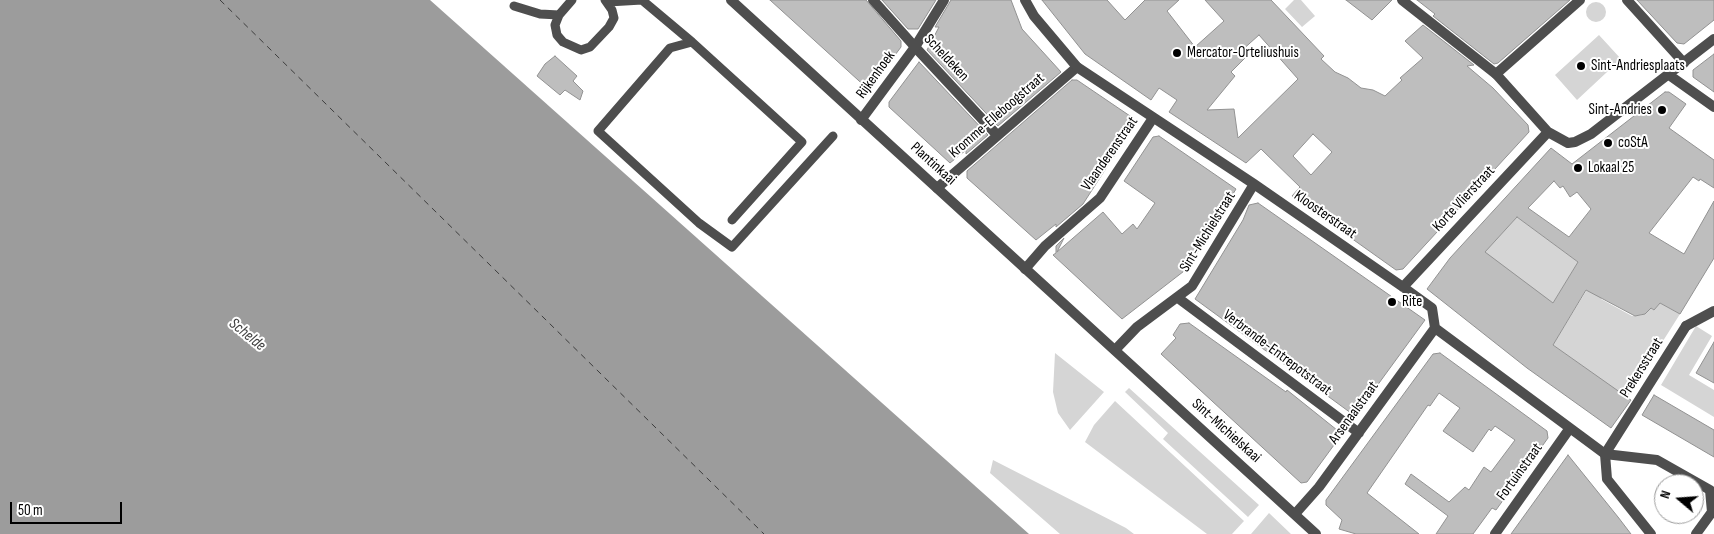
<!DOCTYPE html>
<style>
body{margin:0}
#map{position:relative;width:1714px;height:534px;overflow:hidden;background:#fff;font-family:"Sofia Sans Condensed",sans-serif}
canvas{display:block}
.north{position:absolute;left:1654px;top:474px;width:50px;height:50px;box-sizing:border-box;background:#fff;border:1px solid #999;border-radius:50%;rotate:288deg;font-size:14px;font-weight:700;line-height:20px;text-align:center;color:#000}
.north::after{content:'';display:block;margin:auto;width:18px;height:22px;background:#000;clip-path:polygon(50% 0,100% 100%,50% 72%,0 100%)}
.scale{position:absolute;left:10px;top:502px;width:112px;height:22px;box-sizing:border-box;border:2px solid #000;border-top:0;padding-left:6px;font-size:15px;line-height:18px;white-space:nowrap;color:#000;-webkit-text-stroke:4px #fff;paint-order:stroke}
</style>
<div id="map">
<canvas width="1714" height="534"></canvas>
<div class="north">N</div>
<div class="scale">50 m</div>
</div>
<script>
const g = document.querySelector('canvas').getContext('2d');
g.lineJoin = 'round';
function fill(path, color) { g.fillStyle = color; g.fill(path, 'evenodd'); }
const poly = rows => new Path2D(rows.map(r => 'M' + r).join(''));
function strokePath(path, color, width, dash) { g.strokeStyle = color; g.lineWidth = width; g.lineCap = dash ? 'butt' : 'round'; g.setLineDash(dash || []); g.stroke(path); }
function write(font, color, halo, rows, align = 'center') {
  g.font = font + ' "Sofia Sans Condensed",sans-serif'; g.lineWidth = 4; g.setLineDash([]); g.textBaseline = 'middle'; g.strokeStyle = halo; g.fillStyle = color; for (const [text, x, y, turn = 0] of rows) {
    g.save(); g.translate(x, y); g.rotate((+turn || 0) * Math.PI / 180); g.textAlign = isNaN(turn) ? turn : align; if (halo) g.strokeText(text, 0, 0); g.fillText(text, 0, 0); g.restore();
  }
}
fill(poly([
 [1294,0,1301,0,1315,16,1302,27,1285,9],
 '1586 12a10 10 0 1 1 20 0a10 10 0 1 1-20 0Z',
 [1599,35,1621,59,1577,100,1555,75],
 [1517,217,1578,262,1553,303,1478,259],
 [1588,288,1602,296,1601,299,1632,316,1642,315,1650,308,1654,310,1660,303,1680,314,1627,398,1553,345],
 [1696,326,1712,336,1689,375,1714,390,1714,417,1661,385],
 [1055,353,1104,392,1070,430,1058,413,1053,392],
 [1129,388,1259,505,1248,517,1163,439,1168,433,1125,392],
 [1115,401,1244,521,1232,534,1207,534,1085,442,1094,425],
 [993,460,1126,528,1134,534,1060,534,990,473],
 [1269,513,1291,534,1251,534]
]), '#d5d5d5');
fill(poly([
 [0,0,430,0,1029,534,0,534]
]), '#9c9c9c');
strokePath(poly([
 [220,0,764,534]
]), '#3d3d3d', 1, [6, 5]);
const building = poly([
 [770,0,866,0,901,41,901,47,869,90,770,0],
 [882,0,936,0,918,29,908,29,882,0],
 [951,0,1011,0,1022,29,1061,72,998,126,927,50,939,27,935,27,951,0],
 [1042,0,1107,0,1125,20,1145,0,1179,0,1167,11,1195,47,1224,21,1205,0,1271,0,1324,56,1321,59,1335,72,1348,78,1361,88,1373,90,1385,96,1402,80,1400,78,1423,58,1405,41,1423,25,1474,65,1467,66,1493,88,1528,125,1529,132,1403,269,1396,270,1292,196,1300,187,1261,149,1246,163,1169,112,1177,100,1159,88,1151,100,1085,54,1042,0],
 [1259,35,1298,79,1238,138,1234,109,1207,110,1235,76,1231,72,1245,58,1240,52,1259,35],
 [1313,134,1332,152,1311,175,1293,156,1313,134],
 [1346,0,1392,0,1372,20,1346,0],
 [1417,0,1570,0,1498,63,1494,64,1433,16,1435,14,1417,0],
 [1637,0,1714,0,1714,20,1684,44,1677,43,1637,0],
 [1714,54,1714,92,1693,77,1693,70,1714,54],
 [555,56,577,76,573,81,583,91,580,100,565,90,560,95,537,76,545,64,555,56],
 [919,62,988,135,966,154,966,150,950,163,889,107,889,102,919,62],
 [1072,80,1077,80,1133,118,1134,125,1083,204,1056,227,1056,224,1036,240,967,178,967,171,1072,80],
 [1665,92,1669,92,1686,104,1669,128,1714,160,1714,188,1700,179,1699,181,1693,177,1649,233,1684,254,1714,201,1714,258,1680,314,1660,303,1654,310,1651,308,1645,314,1635,316,1586,290,1553,345,1631,400,1611,428,1527,368,1427,289,1450,258,1551,148,1572,164,1665,92],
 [1554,181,1560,188,1563,186,1570,197,1577,192,1591,209,1569,237,1528,208,1554,181],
 [1517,217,1578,262,1553,303,1485,252,1517,217],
 [1159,136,1236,189,1188,268,1122,319,1053,255,1056,253,1056,246,1064,238,1057,252,1103,212,1122,234,1133,224,1137,229,1155,203,1124,181,1153,137,1159,136],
 [1258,203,1425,320,1355,416,1195,299,1243,220,1249,205,1258,203],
 [1189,323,1286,392,1287,390,1342,434,1307,482,1301,483,1161,354,1176,338,1173,335,1180,324,1189,323],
 [1714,342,1714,383,1696,373,1714,342],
 [1440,353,1547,431,1548,438,1496,510,1492,508,1473,534,1436,534,1448,516,1405,484,1411,474,1449,502,1465,487,1469,490,1484,467,1491,472,1515,440,1495,426,1491,431,1489,429,1473,452,1443,431,1460,408,1439,393,1430,406,1428,405,1367,493,1419,534,1356,534,1339,529,1342,520,1326,505,1326,500,1433,354,1440,353],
 [1654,395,1714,430,1714,457,1642,415,1654,395],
 [1568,455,1618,517,1631,534,1511,534,1568,455]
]);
fill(building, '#bebebe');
strokePath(building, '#929292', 1);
strokePath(poly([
 [572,0,559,15,555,25,557,35,563,42,581,50,590,47,609,27,614,18,612,10,605,0],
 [642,0,692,42,802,142,732,220],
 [608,2,642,0],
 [514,6,540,14,559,15],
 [692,42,670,48,598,131,699,223,732,247,833,136]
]), '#4e4e4e', 9);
strokePath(poly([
 [1627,0,1684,63],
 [915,47,997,135],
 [1496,74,1580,0],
 [937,188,1077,67],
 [1651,534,1607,479,1605,454,1686,326]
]), '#4e4e4e', 10);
strokePath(poly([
 [873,0,915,47],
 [1025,0,1034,16,1077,67,1254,184,1403,287,1432,308,1435,328,1605,454,1657,460,1710,490,1712,512,1714,513],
 [1402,0,1496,74,1548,132,1568,143,1575,142,1591,134,1714,39],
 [1669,75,1714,107],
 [861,120,915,47,944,0],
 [1025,269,1045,246,1100,198,1153,118],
 [1403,287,1548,132],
 [1178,298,1359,433],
 [1686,326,1714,311],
 [1115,350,1137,327,1192,286,1254,184],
 [1295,514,1319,487,1435,328],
 [1495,534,1570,428],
 [1696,534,1712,512]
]), '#4e4e4e', 10);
strokePath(poly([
 [731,0,1316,534]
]), '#4e4e4e', 10);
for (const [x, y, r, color] of [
 [1177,53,5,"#000"],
 [1581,66,5,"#000"],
 [1662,110,5,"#000"],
 [1608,143,5,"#000"],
 [1578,168,5,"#000"],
 [1392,302,5,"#000"]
]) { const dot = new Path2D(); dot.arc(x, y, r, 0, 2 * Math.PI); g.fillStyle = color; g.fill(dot); strokePath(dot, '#fff', 2); }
write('15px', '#000', '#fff', [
 ["Mercator-Orteliushuis",1187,53],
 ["Sint-Andriesplaats",1591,66],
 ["Sint-Andries",1652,110,"right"],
 ["coStA",1618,143],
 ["Lokaal 25",1588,168],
 ["Rite",1402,302]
], 'left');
write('15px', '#000', '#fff', [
 ["Scheldeken",946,58,47],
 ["Rijkenhoek",876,75,-54],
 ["Kromme-Elleboogstraat",997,116,-41],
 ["Vlaanderenstraat",1110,154,-55],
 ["Plantinkaai",933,164,42],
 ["Korte Vlierstraat",1464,199,-47],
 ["Kloosterstraat",1325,215,35],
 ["Sint-Michielstraat",1208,232,-58],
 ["Verbrande-Entrepotstraat",1277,353,37],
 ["Prekersstraat",1642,368,-58],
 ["Arsenaalstraat",1354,413,-54],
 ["Sint-Michielskaai",1226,431,42],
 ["Fortuinstraat",1520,472,-54]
]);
write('italic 16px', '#3d3d3d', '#fff', [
 ["Schelde",247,335,39]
]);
</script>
